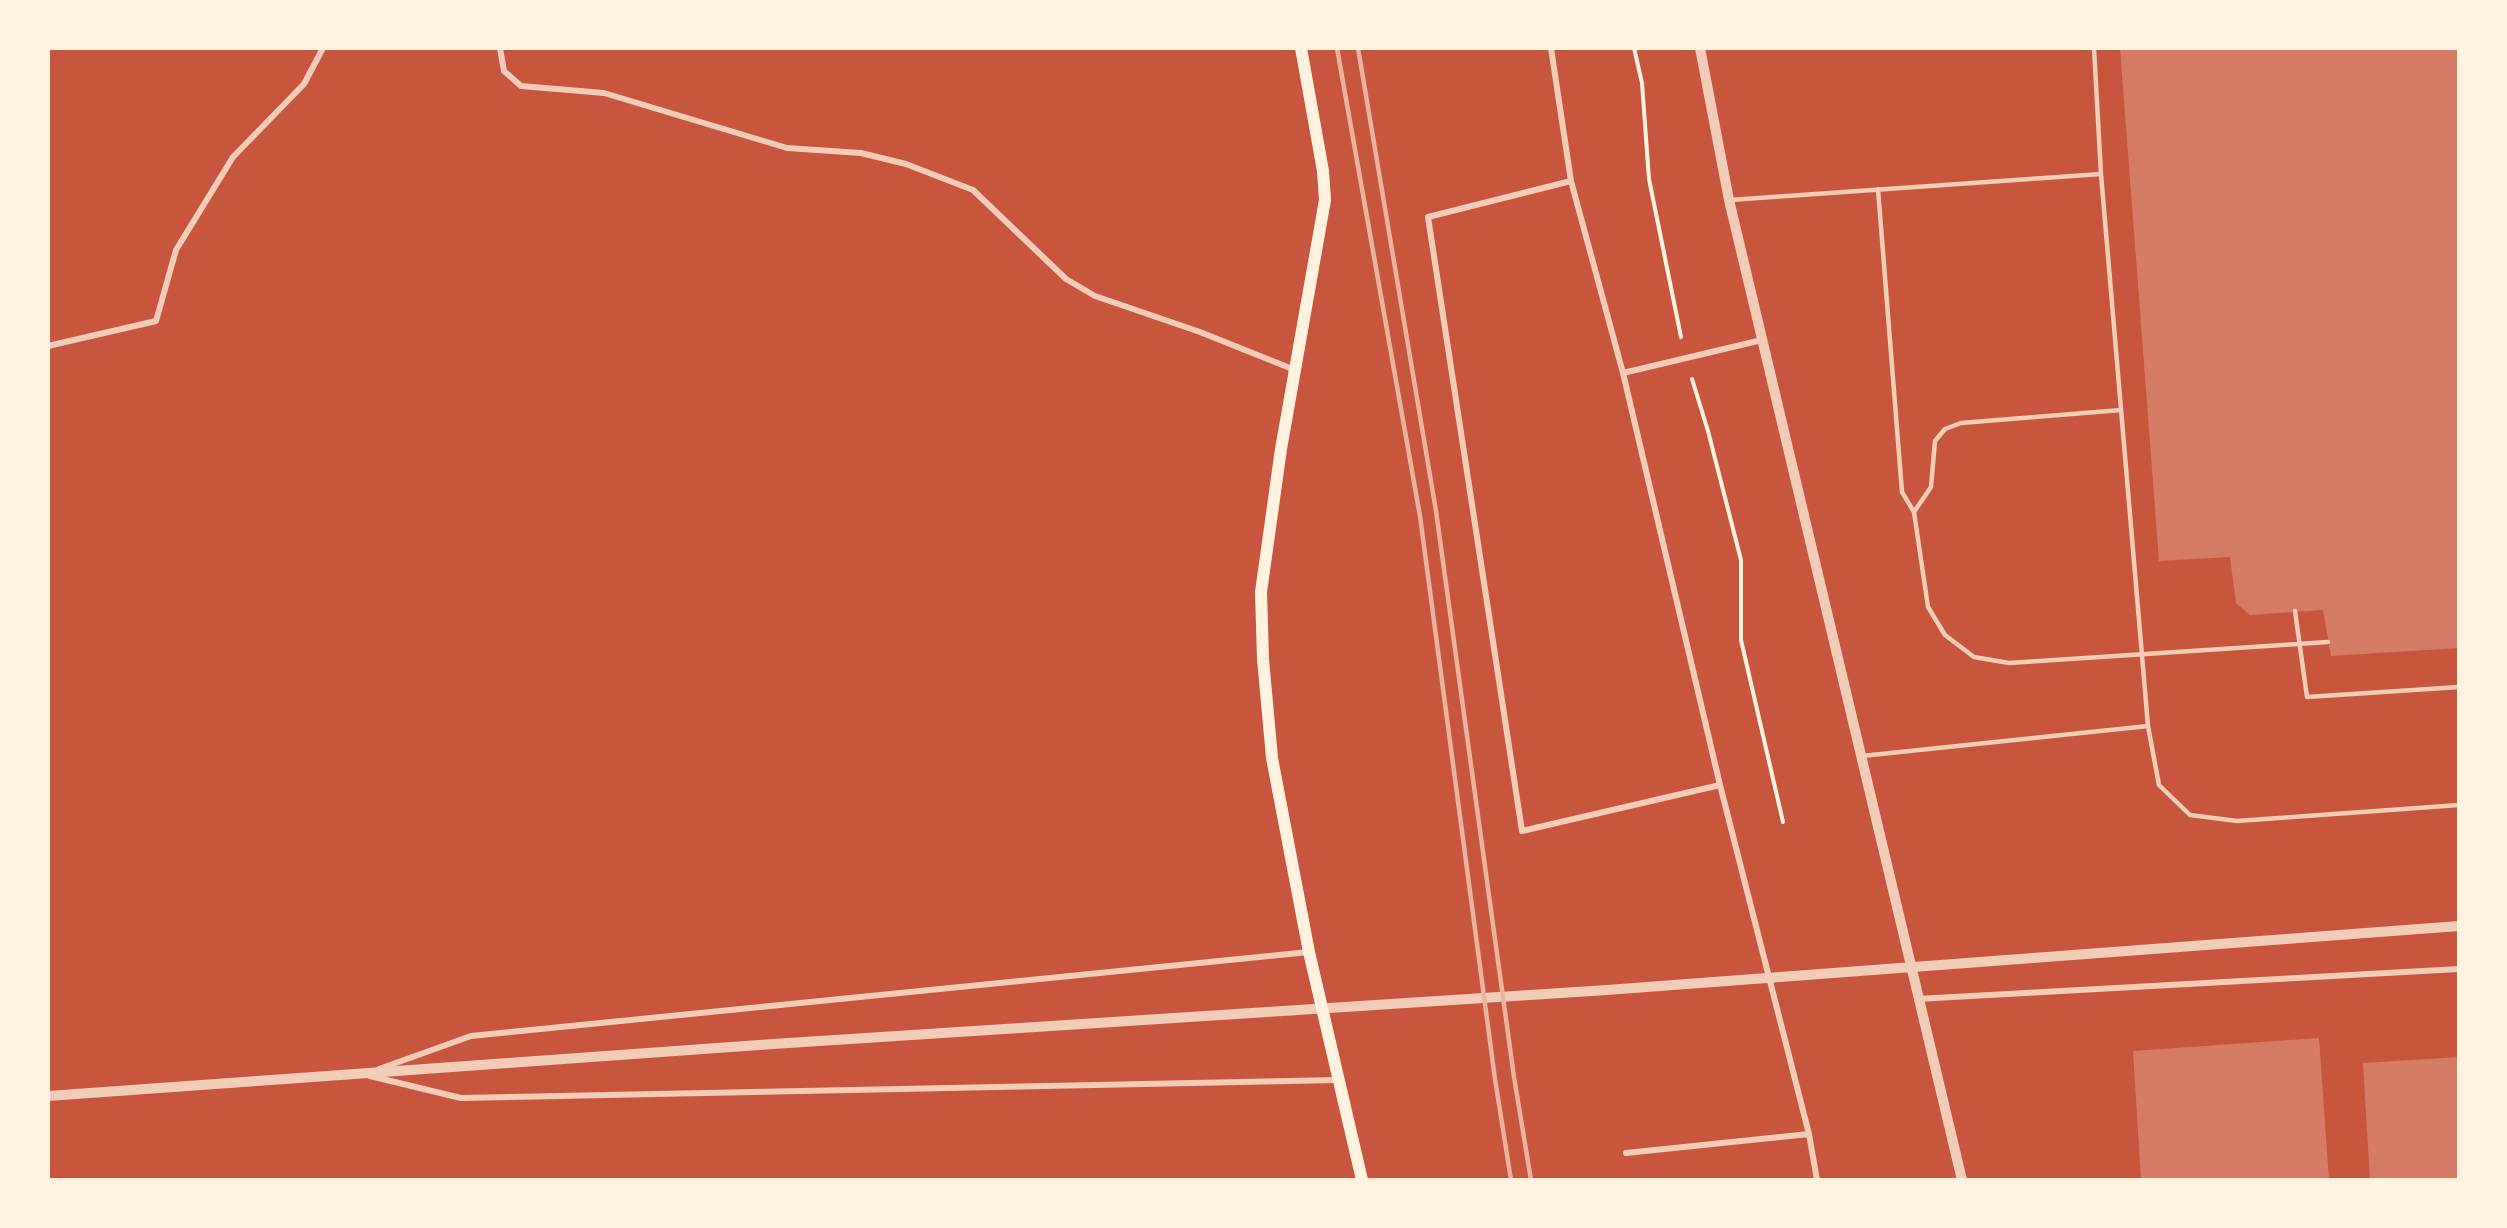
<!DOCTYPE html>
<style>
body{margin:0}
#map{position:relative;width:2507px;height:1228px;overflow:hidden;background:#c8553d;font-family:"DejaVu Sans",sans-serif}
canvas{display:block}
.frame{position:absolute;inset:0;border:50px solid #fff3e0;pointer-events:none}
</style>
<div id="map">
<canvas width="2507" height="1228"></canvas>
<div class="frame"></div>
</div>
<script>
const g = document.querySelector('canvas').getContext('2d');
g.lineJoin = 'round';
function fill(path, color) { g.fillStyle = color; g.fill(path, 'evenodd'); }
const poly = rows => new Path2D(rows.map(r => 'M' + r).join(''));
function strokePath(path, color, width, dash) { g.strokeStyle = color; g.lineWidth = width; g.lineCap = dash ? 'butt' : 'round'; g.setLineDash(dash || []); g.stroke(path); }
fill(poly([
 [2120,48,2459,48,2459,648,2331,656,2323,610,2250,615,2236,603,2230,557,2159,561],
 [2319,1038,2329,1180,2141,1180,2133,1051],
 [2459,1057,2459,1180,2370,1180,2363,1063]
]), '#d67c66');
strokePath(poly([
 [1634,48,1642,83,1649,179,1681,337],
 [1692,379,1708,431,1741,560,1741,640,1783,822]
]), '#fff3e0', 4);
strokePath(poly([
 [2094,48,2101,174,2148,726,2159,785,2190,815,2237,821,2459,805],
 [1878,189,1902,492,1914,512,1928,607,1945,635,1974,657,2009,663,2328,642],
 [1730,200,2101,174],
 [1914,512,1931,487,1935,441,1945,429,1961,423,2121,410],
 [2295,611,2307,697,2459,687],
 [1862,756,2148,726]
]), '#f1ccb7', 4.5);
strokePath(poly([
 [500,48,504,71,521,86,604,93,787,148,861,153,906,164,973,190,1066,279,1095,296,1200,332,1295,370],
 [1551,48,1571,181,1623,373,1720,785,1809,1134,1817,1180],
 [1571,181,1428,217,1522,831,1720,785],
 [48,346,156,321,176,250,233,157,304,84,323,48],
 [1623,373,1762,340],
 [1917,999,2459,969],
 [379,1069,471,1036,1309,952],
 [370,1076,461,1098,1338,1080],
 [1626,1153,1809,1134]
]), '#f1ccb7', 6);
strokePath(poly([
 [1700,48,1729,200,1962,1180],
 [48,1096,773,1044,1607,990,2459,926]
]), '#f1ccb7', 10);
strokePath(poly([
 [1301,48,1323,171,1325,200,1281,449,1261,592,1263,659,1272,758,1309,952,1362,1180]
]), '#fff3e0', 12);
strokePath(poly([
 [1337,48,1420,516,1495,1079,1511,1180],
 [1358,48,1436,511,1514,1077,1531,1180]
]), '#e9b49f', 4.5);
</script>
